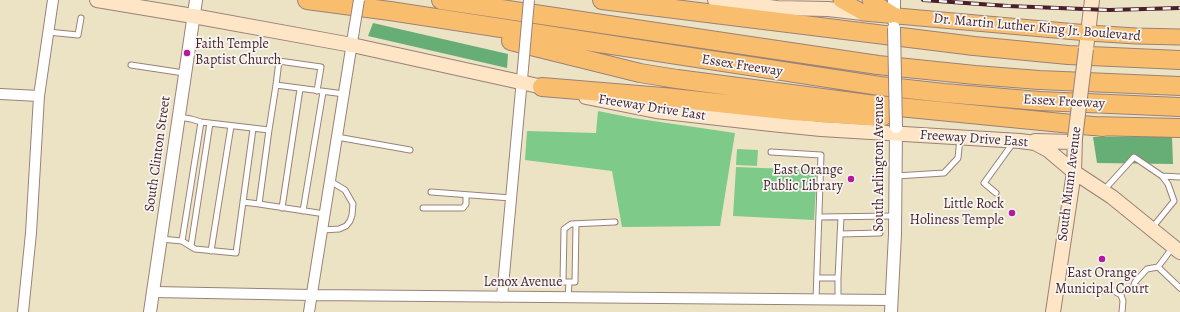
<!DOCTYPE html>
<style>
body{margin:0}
canvas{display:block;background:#ece3c5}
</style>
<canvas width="1180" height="312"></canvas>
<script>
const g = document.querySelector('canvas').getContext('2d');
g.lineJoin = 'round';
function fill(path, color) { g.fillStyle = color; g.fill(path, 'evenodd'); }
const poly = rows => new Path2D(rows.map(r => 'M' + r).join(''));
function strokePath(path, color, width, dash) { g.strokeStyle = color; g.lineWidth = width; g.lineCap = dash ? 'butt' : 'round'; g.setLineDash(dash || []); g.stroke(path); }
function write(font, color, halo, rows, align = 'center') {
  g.font = font + ' Alegreya,serif'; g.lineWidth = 3.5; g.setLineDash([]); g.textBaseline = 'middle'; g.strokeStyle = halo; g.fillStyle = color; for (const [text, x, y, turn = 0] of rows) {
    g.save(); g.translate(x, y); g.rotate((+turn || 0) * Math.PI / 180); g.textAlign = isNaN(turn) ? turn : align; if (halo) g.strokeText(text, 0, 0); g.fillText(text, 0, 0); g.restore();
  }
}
fill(poly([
 [598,111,633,118,735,133,720,226,622,227,612,171,525,160,527,131,596,133],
 [737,149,758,150,757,166,736,165],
 [736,167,817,170,814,220,733,216]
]), '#7eca89');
fill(poly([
 [373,23,508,54,507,68,368,36],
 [1172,136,1173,164,1097,163,1093,137]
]), '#66ae75');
const service = poly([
 [48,32,78,35,81,18],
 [131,65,184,73],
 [276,85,279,61,321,67,317,91],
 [179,117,191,119,201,122,269,130,259,204,325,214],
 [269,130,276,85,344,94],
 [337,137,410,150],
 [771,152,821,155,816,299],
 [896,176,944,173,958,158,960,138],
 [1162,176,1180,177],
 [1104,190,1134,157,1162,176,1168,184,1174,201,1152,228],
 [431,192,511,198],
 [996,193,984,183,1013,143],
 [243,202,259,204],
 [282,208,300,89],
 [423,208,463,208,466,204,466,195],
 [303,211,323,92],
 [819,217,895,216],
 [576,224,575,282,563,282,564,229,571,224,615,222],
 [322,230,339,229,346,226,350,221,352,215,353,204,345,190,330,181],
 [840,234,880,233],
 [161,239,182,241,195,249,236,253,253,129],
 [182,241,201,122],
 [191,246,210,123],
 [211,251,231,126],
 [1158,267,1180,288],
 [817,278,838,278,838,299],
 [838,278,841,217],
 [1057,289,1114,291,1121,295,1123,301,1122,312],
 [1143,290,1134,285,1135,282,1147,269,1158,267,1173,247],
 [568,298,569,282]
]);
const minor = poly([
 [0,94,39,96],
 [154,292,312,295,892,300],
 [502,297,523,68],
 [23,312,31,233,39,96,53,0],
 [309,312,354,30]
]);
const tertiary = poly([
 [894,0,894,21],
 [150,312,196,0],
 [891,312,895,234,896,127]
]);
const secondary = poly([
 [97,0,193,16,352,45,552,89],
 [715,0,777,8,828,9,863,13],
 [1086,49,1092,0],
 [586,97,656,111,771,124,821,129,1020,141,1035,143,1048,150,1074,172,1112,197,1180,252],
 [1035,141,1075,142],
 [1053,312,1074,172,1075,138]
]);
const primary = poly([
 [841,0,864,13,1088,33,1136,36,1180,37],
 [870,0,894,15]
]);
const motorway = poly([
 [307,0,390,11,880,86,944,93,1040,101,1180,107],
 [441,0,878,65,975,75,1039,80,1180,86],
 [602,0,974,46,1068,55,1180,60],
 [511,41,640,73,677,79,868,104,1103,127],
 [542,87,663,97,793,111,882,117],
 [1092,126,1180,128]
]);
strokePath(service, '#9b8178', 7);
strokePath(minor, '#9b8178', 12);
strokePath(tertiary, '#9b8178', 14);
strokePath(secondary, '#9b8178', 16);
strokePath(primary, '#9b8178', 17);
strokePath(motorway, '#9b8178', 20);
strokePath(service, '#fff', 5);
strokePath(minor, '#fff', 10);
strokePath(tertiary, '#fff', 12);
strokePath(secondary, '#fde5c5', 14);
strokePath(primary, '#f9be6d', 15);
strokePath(motorway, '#f9be6d', 18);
const rail = poly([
 [923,0,1008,6,1109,10,1180,8]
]);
strokePath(rail, '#4a1f2b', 4);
strokePath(rail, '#f6f6f2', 2.5, [8]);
const minorBridge = poly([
 [354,30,359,0],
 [523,68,529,0]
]);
const tertiaryBridge = poly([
 [894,28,896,127]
]);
const secondaryBridge = poly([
 [1075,138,1086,49]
]);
strokePath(minorBridge, '#9b8178', 12, []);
strokePath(tertiaryBridge, '#9b8178', 14, []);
strokePath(secondaryBridge, '#9b8178', 16, []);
strokePath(minorBridge, '#fff', 10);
strokePath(tertiaryBridge, '#fff', 12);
strokePath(secondaryBridge, '#fde5c5', 14);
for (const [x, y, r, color] of [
 [187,53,4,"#b5179e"],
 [851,179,4,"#b5179e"],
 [1012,213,4,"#b5179e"],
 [1102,259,4,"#b5179e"]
]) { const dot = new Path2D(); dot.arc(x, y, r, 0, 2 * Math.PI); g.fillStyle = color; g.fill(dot); strokePath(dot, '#f6f6f2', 1.5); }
write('14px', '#4a1f2b', '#f6f6f2', [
 ["Dr. Martin Luther King Jr. Boulevard",1037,28,5],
 ["Essex Freeway",742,66,9],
 ["Essex Freeway",1064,102,3],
 ["Freeway Drive East",652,108,9],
 ["Freeway Drive East",974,139,4],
 ["South Clinton Street",158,154,-82],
 ["South Arlington Avenue",880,164,-90],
 ["South Munn Avenue",1070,184,-83],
 ["Lenox Avenue",523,283]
]);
write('14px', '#4a1f2b', '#f6f6f2', [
 ["Faith Temple",195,45,"left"],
 ["Baptist Church",195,61,"left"],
 ["East Orange",843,171],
 ["Public Library",843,187],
 ["Little Rock",1004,205],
 ["Holiness Temple",1004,221],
 ["East Orange",1102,274,"center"],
 ["Municipal Court",1102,290,"center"]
], 'right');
</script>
